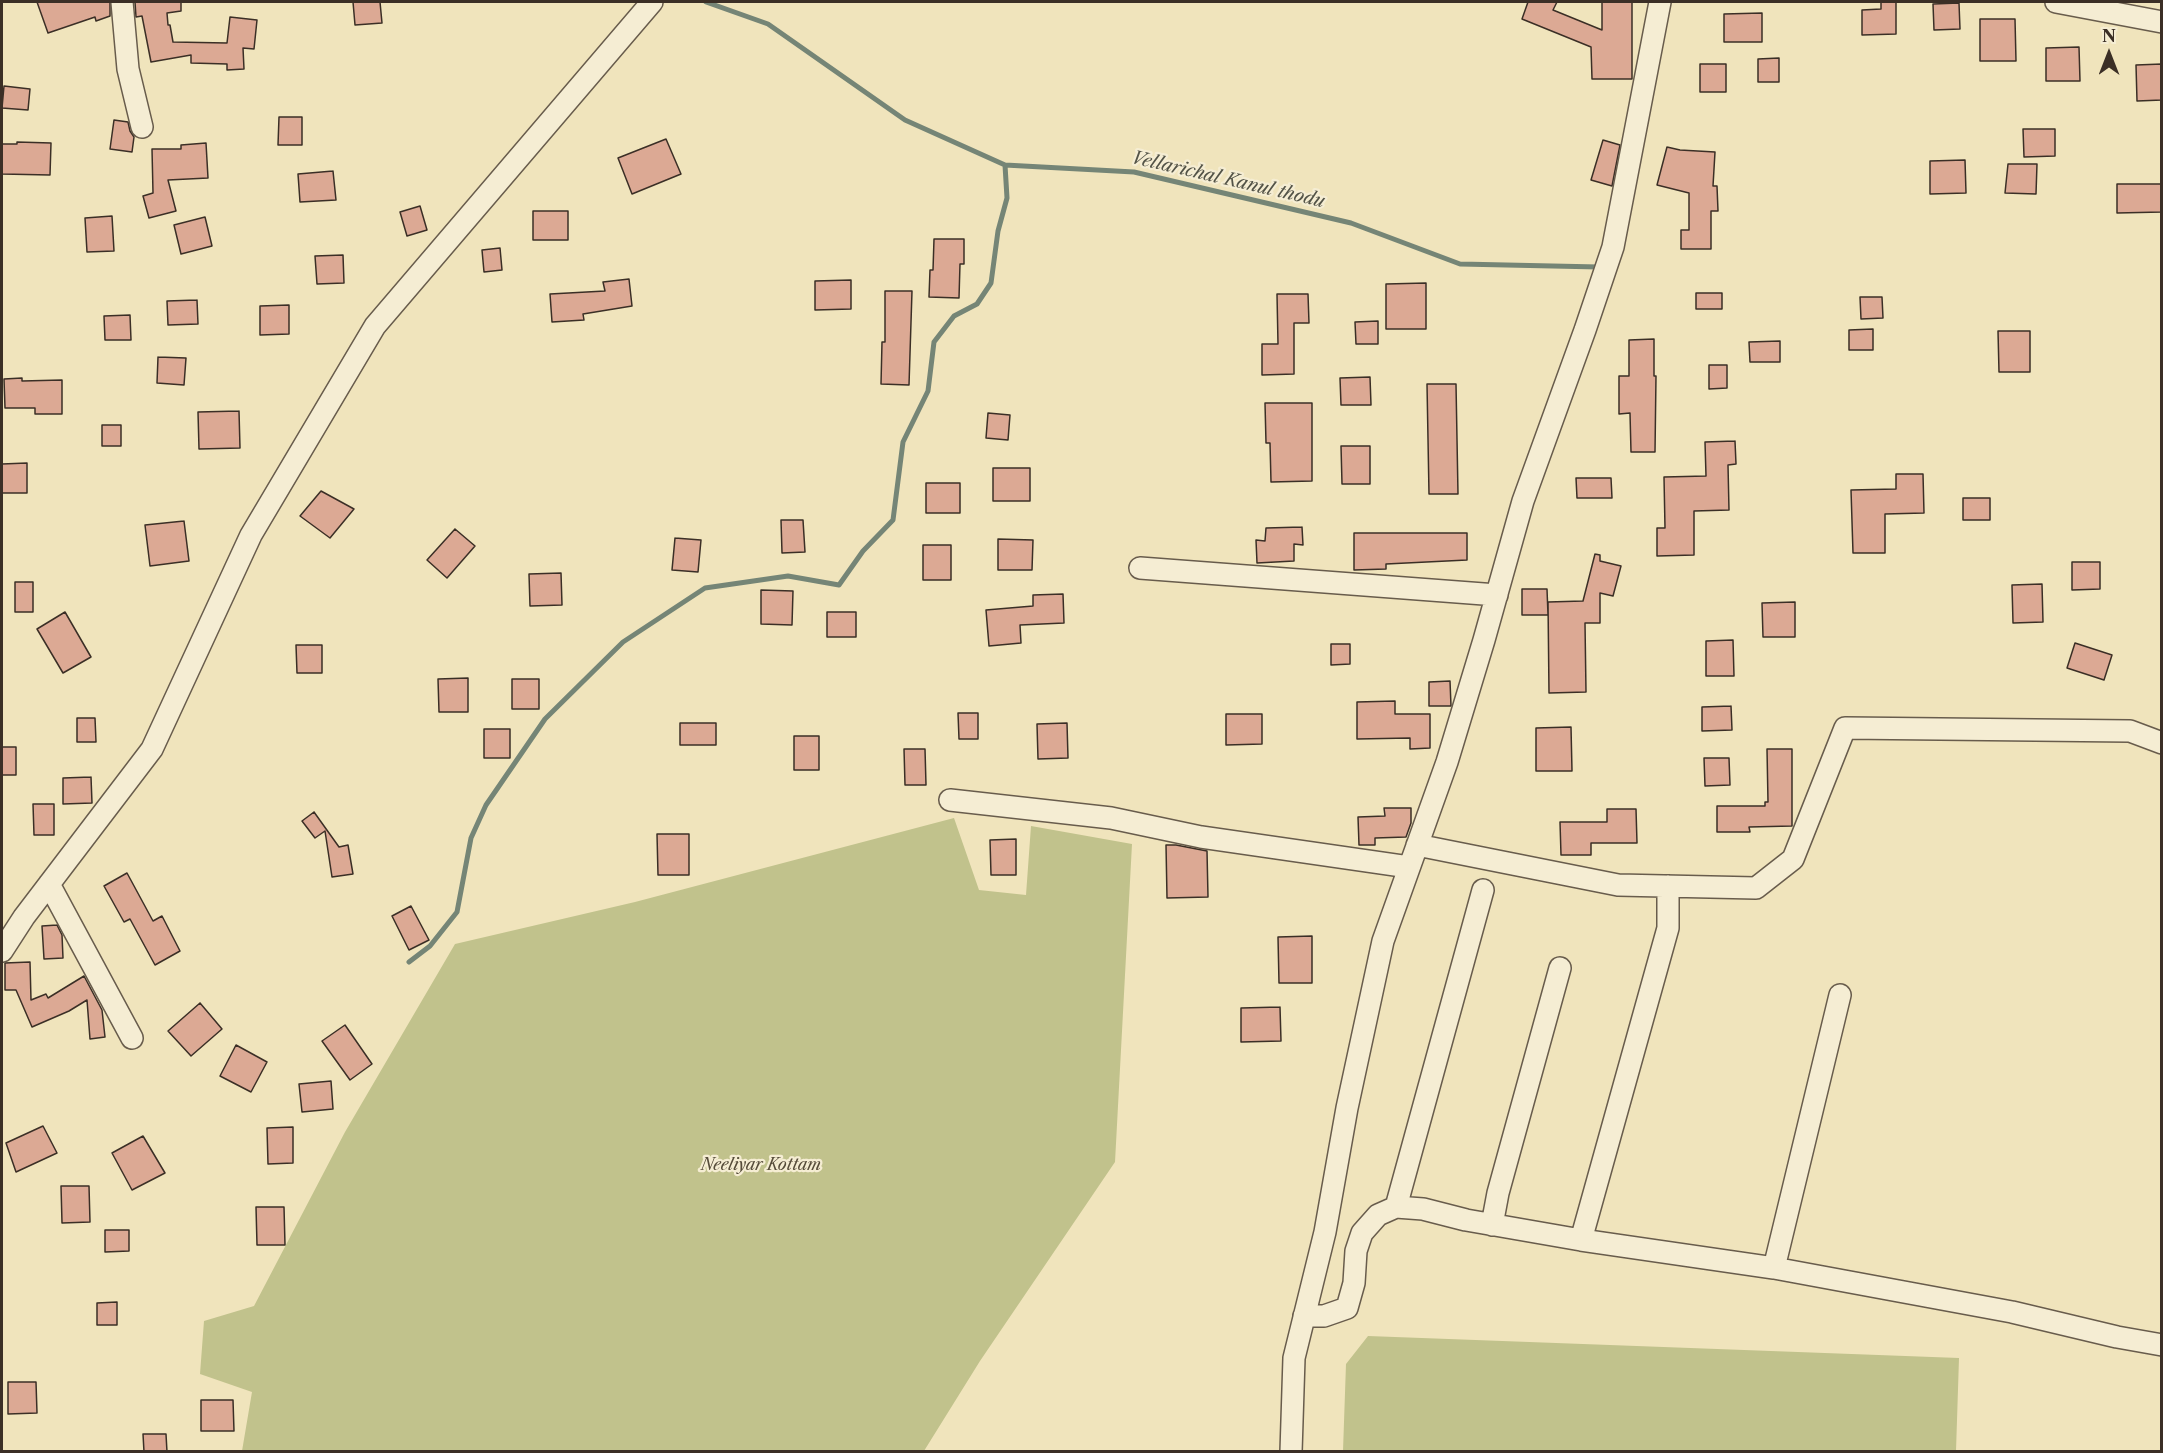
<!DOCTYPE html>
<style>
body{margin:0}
#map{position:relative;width:2163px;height:1453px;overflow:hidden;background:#f0e4bc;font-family:"Libre Caslon Text",serif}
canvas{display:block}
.frame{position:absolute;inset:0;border:3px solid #3b2f26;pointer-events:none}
.north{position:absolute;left:2079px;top:24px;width:60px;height:60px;-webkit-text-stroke:4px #f5edd3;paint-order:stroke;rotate:0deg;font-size:16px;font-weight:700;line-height:24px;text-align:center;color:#3b2f26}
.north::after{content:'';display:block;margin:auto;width:21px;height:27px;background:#3b2f26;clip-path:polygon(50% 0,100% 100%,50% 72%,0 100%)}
</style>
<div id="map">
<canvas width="2163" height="1453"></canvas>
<div class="frame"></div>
<div class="north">N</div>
</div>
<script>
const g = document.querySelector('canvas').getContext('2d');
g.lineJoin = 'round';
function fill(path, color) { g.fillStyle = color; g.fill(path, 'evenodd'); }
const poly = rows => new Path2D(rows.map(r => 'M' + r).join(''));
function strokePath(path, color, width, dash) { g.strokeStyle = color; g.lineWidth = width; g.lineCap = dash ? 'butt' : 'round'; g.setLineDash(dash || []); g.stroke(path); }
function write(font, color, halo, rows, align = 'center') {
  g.font = font + ' "Libre Caslon Text",serif'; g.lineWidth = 4.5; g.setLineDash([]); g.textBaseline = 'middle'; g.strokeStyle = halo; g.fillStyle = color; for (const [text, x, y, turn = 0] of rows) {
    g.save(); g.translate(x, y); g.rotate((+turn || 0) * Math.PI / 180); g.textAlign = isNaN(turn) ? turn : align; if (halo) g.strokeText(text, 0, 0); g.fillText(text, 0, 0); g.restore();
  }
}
fill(poly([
 [954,818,979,890,1026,895,1031,826,1132,844,1115,1162,980,1361,924,1451,242,1451,252,1392,200,1374,204,1321,254,1306,345,1132,455,944,635,902],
 [1368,1336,1959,1358,1956,1451,1343,1451,1346,1364]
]), '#c1c28c');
strokePath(poly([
 [706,2,768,24,905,120,1005,165,1134,172,1351,223,1460,264,1599,267],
 [409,962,430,946,457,912,471,838,486,805,545,719,623,642,705,588,788,576,839,585,863,551,893,520,903,442,928,391,934,342,954,316,977,304,991,283,998,231,1007,198,1005,165]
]), '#758576', 5);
const building = poly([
 [37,2,110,2,110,16,96,21,95,17,48,33,37,2],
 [135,2,181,2,181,11,167,13,168,25,170,25,173,42,227,43,230,17,257,20,254,49,243,48,244,69,227,70,227,64,191,63,191,55,151,62,142,16,136,17,135,2],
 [353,2,380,2,382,23,355,25,353,2],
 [1528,2,1557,2,1553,10,1602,30,1602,2,1632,2,1632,79,1592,79,1591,47,1522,19,1528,2],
 [1881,2,1896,2,1896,34,1862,35,1862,10,1881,9,1881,2],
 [1959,3,1960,29,1934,30,1933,4,1959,3],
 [1762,13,1762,42,1724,42,1724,14,1762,13],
 [1980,19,2015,19,2016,61,1980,61,1980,19],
 [2079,47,2080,81,2046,81,2046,48,2079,47],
 [1779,58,1779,82,1758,82,1758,59,1779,58],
 [1700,64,1726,64,1726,92,1700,92,1700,64],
 [2162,64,2162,100,2137,101,2136,65,2162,64],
 [4,86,30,89,28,110,2,108,4,86],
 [279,117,302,117,302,145,278,145,279,117],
 [114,120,128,122,130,131,134,137,132,152,110,149,114,120],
 [2023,129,2055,129,2055,156,2024,157,2023,129],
 [666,139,681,174,632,194,618,158,666,139],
 [1603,140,1620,145,1612,186,1591,180,1603,140],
 [17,142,51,143,50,175,2,174,2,144,17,144,17,142],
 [206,143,208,178,168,180,176,211,149,218,143,196,153,193,152,149,181,149,181,145,206,143],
 [1667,147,1680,150,1715,152,1713,186,1717,186,1718,211,1711,211,1711,249,1681,249,1681,230,1689,230,1689,193,1657,185,1667,147],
 [1965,160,1966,193,1930,194,1930,161,1965,160],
 [2008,164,2037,164,2036,194,2005,193,2008,164],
 [333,171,336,200,300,202,298,174,333,171],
 [2117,184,2162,184,2162,212,2117,213,2117,184],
 [420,206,427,230,407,236,400,212,420,206],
 [533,211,568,211,568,240,533,240,533,211],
 [112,216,114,251,87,252,85,218,112,216],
 [205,217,212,246,181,254,174,225,205,217],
 [934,239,964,239,964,264,960,264,959,298,929,297,930,270,933,270,934,239],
 [500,248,502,270,484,272,482,250,500,248],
 [343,255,344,283,317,284,315,256,343,255],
 [629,279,632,306,583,314,584,320,552,322,550,294,605,291,603,282,629,279],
 [851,280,851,309,815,310,815,281,851,280],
 [1426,283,1426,329,1386,329,1386,284,1426,283],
 [885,291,912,291,909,385,881,384,882,342,885,342,885,291],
 [1696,293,1722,293,1722,309,1696,309,1696,293],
 [1277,294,1308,294,1309,323,1294,323,1294,374,1262,375,1262,344,1278,344,1277,294],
 [1860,297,1882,297,1883,318,1861,319,1860,297],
 [197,300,198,324,168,325,167,301,197,300],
 [289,305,289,334,260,335,260,306,289,305],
 [130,315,131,340,105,340,104,316,130,315],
 [1378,321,1378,344,1356,344,1355,322,1378,321],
 [1873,329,1873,350,1849,350,1849,330,1873,329],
 [1998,331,2030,331,2030,372,1999,372,1998,331],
 [1654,339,1654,376,1656,376,1655,452,1631,452,1630,413,1619,414,1619,376,1629,376,1629,340,1654,339],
 [1780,341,1780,362,1750,362,1749,342,1780,341],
 [158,357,186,358,184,385,157,383,158,357],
 [1709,365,1727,365,1727,388,1709,389,1709,365],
 [1370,377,1371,405,1341,405,1340,378,1370,377],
 [22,378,22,381,62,380,62,414,35,414,35,408,5,408,4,379,22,378],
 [1427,384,1456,384,1458,494,1429,494,1427,384],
 [1265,403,1312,403,1312,481,1271,482,1270,443,1266,443,1265,403],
 [239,411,240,448,199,449,198,412,239,411],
 [988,413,1010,415,1008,440,986,438,988,413],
 [102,425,121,425,121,446,102,446,102,425],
 [1735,441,1736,464,1728,465,1729,510,1694,511,1694,555,1657,556,1657,528,1665,528,1664,477,1706,476,1705,442,1735,441],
 [1341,446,1370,446,1370,484,1342,484,1341,446],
 [27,463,27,493,2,493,2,464,27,463],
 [993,468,1030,468,1030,501,993,501,993,468],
 [1896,474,1923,474,1924,513,1885,514,1885,553,1853,553,1851,490,1896,489,1896,474],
 [1576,478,1611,478,1612,498,1577,498,1576,478],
 [926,483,960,483,960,513,926,513,926,483],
 [321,491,354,509,330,538,300,516,321,491],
 [1963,498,1990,498,1990,520,1963,520,1963,498],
 [781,520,803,520,805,552,782,553,781,520],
 [184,521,189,561,150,566,145,525,184,521],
 [1302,527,1303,545,1294,544,1294,561,1257,563,1256,540,1265,541,1266,528,1302,527],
 [455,529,475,546,447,578,427,560,455,529],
 [1354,533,1467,533,1467,560,1386,564,1386,569,1354,570,1354,533],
 [675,538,701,540,698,572,672,570,675,538],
 [998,539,1033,540,1032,570,998,570,998,539],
 [923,545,951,545,951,580,923,580,923,545],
 [1595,554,1600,555,1600,561,1621,566,1613,596,1600,593,1600,623,1585,623,1586,692,1549,693,1548,602,1583,601,1595,554],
 [2072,562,2100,562,2100,589,2072,590,2072,562],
 [561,573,562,605,530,606,529,574,561,573],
 [15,582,33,582,33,612,15,612,15,582],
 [2042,584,2043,622,2013,623,2012,585,2042,584],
 [1522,589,1547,589,1548,615,1522,615,1522,589],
 [761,590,793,591,792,625,761,624,761,590],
 [1063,594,1064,623,1020,625,1021,643,989,646,986,610,1033,606,1033,595,1063,594],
 [1795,602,1795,637,1763,637,1762,603,1795,602],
 [65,612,91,657,63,673,37,629,65,612],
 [827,612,856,612,856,637,827,637,827,612],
 [1733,640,1734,676,1706,676,1706,641,1733,640],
 [2075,643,2112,655,2104,680,2067,668,2075,643],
 [1331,644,1350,644,1350,664,1331,665,1331,644],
 [296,645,322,645,322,673,297,673,296,645],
 [468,678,468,712,439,712,438,679,468,678],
 [512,679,539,679,539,709,512,709,512,679],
 [1450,681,1451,706,1429,706,1429,682,1450,681],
 [1395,701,1395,714,1430,714,1430,748,1410,749,1410,738,1357,739,1357,702,1395,701],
 [1731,706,1732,730,1702,731,1702,707,1731,706],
 [958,713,978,713,978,739,959,739,958,713],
 [1226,714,1262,714,1262,744,1226,745,1226,714],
 [77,718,95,718,96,742,77,742,77,718],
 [680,723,716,723,716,745,680,745,680,723],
 [1067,723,1068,758,1038,759,1037,724,1067,723],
 [1571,727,1572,771,1536,771,1536,728,1571,727],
 [484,729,510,729,510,758,484,758,484,729],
 [794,736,819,736,819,770,794,770,794,736],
 [2,747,16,747,16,775,2,775,2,747],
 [904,749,925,749,926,785,905,785,904,749],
 [1767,749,1792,749,1792,826,1749,827,1750,832,1717,832,1717,806,1765,806,1765,802,1768,802,1767,749],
 [1704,758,1729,758,1730,785,1705,786,1704,758],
 [91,777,92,803,63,804,63,778,91,777],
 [33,804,54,804,54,835,34,835,33,804],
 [1384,808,1411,808,1411,823,1406,837,1375,838,1375,845,1359,845,1358,817,1385,816,1384,808],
 [1607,809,1636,809,1637,843,1591,843,1591,855,1561,855,1560,822,1607,822,1607,809],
 [314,812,339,847,348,845,353,874,332,877,325,831,315,838,302,821,314,812],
 [657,834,689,834,689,875,658,875,657,834],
 [1016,839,1016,875,991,875,990,840,1016,839],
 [1166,845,1176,845,1207,851,1208,897,1167,898,1166,845],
 [127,873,153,921,162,916,180,951,155,965,130,919,124,922,104,886,127,873],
 [411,906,429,940,409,950,392,916,411,906],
 [57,925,62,935,63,958,44,959,42,926,57,925],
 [1312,936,1312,983,1279,983,1278,937,1312,936],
 [30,962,31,1000,46,994,48,998,84,976,102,1010,105,1037,90,1039,87,1000,69,1011,32,1027,16,990,5,990,5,963,30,962],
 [200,1003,222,1029,191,1056,168,1031,200,1003],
 [1280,1007,1281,1041,1241,1042,1241,1008,1280,1007],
 [345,1025,372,1064,350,1080,322,1041,345,1025],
 [236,1045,267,1062,251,1092,220,1076,236,1045],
 [331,1081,333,1109,302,1112,299,1084,331,1081],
 [43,1126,57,1153,16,1172,6,1143,43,1126],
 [293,1127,293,1163,268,1164,267,1128,293,1127],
 [143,1136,165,1173,132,1190,112,1153,143,1136],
 [61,1186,89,1186,90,1222,62,1223,61,1186],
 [256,1207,284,1207,285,1245,257,1245,256,1207],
 [105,1230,129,1230,129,1251,105,1252,105,1230],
 [117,1302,117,1325,97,1325,97,1303,117,1302],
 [8,1382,36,1382,37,1413,8,1414,8,1382],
 [201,1400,233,1400,234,1431,201,1431,201,1400],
 [143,1434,166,1434,167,1452,144,1452,143,1434]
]);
fill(building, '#dca994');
strokePath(building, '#3b2f26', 1.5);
const street = poly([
 [122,2,128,69,142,127],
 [2056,2,2162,22],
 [1140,568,1497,595],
 [950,800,1111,818,1201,837,1409,867],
 [1417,845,1618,885,1756,888,1793,859,1845,728,2130,731,2162,743],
 [49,884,132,1038],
 [2,951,24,917,152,749,251,535,375,326,652,2],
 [1396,1207,1483,890],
 [1492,1225,1498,1193,1560,968],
 [1581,1240,1668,928,1668,886],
 [1774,1268,1840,995],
 [1304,1316,1324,1316,1347,1308,1354,1283,1356,1251,1362,1233,1378,1215,1396,1207,1423,1209,1466,1220,1581,1240,1774,1268,2012,1312,2117,1337,2162,1345],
 [1291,1452,1294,1358,1325,1232,1347,1108,1383,941,1447,762,1484,640,1523,501,1585,330,1613,247,1660,2]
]);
strokePath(street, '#685c4c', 24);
strokePath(street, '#f5edd3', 21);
write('italic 16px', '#564c3a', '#f5edd3', [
 ["Neeliyar Kottam",761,1165]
]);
write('italic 18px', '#535347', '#f5edd3', [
 ["Vellarichal Kanul thodu",1228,180,13]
]);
</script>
